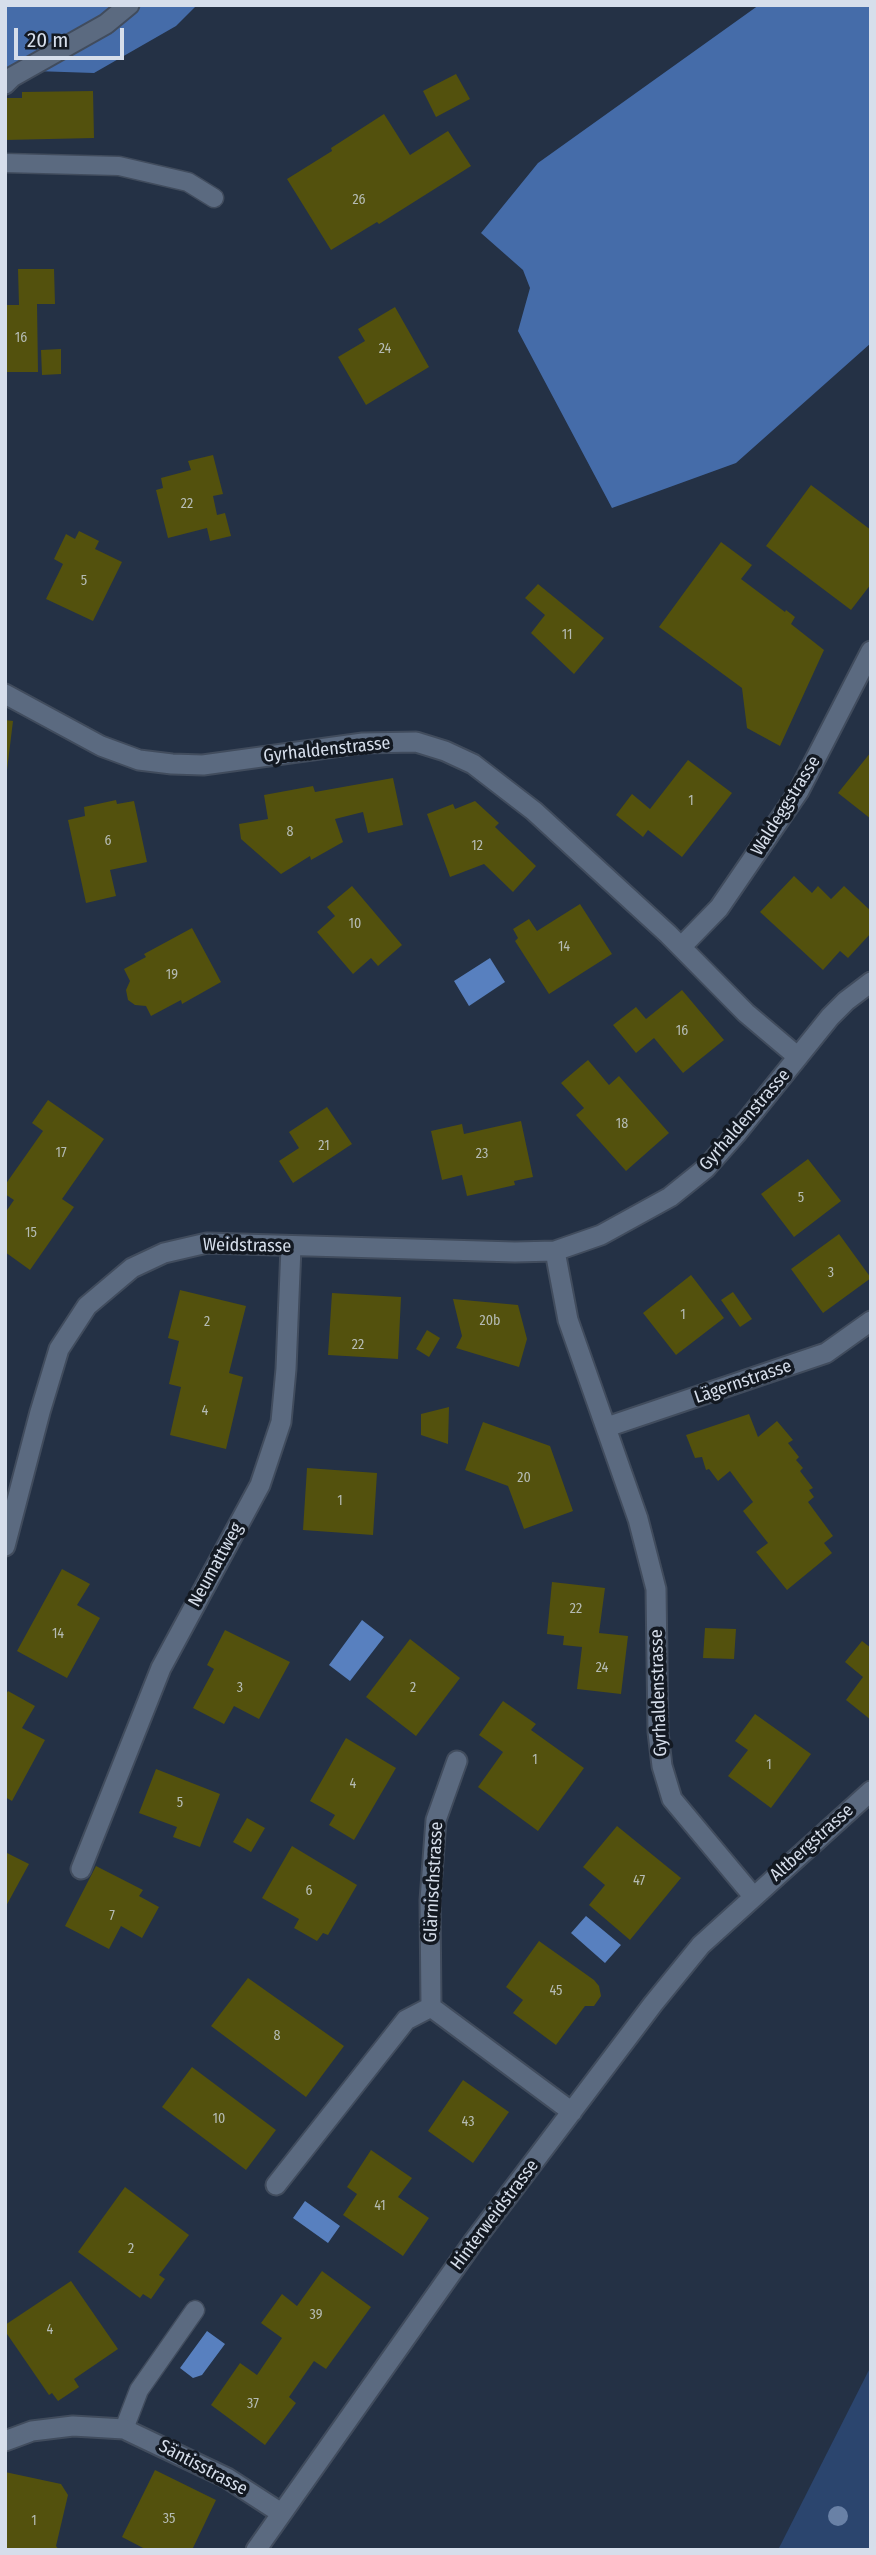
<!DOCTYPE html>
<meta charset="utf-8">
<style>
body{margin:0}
#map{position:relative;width:876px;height:2555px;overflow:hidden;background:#243145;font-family:"Fira Sans Condensed",sans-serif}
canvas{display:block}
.frame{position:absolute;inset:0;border:7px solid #d6deeb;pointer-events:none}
.scale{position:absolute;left:14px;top:28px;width:110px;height:32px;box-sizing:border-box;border:4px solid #d6deeb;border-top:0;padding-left:9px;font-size:21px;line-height:24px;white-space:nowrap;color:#d6deeb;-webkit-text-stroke:5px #131922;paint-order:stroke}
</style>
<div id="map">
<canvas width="876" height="2555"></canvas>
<div class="frame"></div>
<div class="scale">20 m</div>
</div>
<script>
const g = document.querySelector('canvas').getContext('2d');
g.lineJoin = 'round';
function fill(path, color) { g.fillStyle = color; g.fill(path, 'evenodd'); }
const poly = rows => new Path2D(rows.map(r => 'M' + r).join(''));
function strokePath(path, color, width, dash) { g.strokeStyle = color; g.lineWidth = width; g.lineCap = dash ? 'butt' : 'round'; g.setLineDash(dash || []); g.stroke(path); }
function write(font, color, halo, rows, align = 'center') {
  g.font = font + ' "Fira Sans Condensed",sans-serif'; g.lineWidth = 7; g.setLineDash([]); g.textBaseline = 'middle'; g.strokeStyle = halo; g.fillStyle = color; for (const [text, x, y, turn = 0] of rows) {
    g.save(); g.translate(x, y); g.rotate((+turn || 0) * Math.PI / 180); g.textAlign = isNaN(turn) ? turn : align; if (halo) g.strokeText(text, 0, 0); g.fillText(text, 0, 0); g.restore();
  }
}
fill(poly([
 [871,2366,871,2550,778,2550]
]), '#2b456e');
fill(poly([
 [5,5,197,5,176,26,94,73,5,70],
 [759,5,871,5,871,343,736,463,612,508,518,331,530,288,523,270,481,233,538,163]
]), '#456ca9');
fill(poly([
 [490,958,505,982,469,1006,454,981],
 [362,1620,384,1637,350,1681,329,1665],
 [586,1916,621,1945,605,1963,571,1933],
 [305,2201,340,2226,328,2243,293,2218],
 [207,2331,225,2344,202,2375,193,2378,180,2368]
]), '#5880bf');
fill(poly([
 [456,74,470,99,436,117,423,91],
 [93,91,94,138,5,140,5,98,22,98,22,92],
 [384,114,410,155,448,131,471,166,379,224,377,222,331,250,287,179,332,151,331,148],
 [18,269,54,269,55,304,37,304,38,372,5,372,5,305,19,305],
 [395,307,429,367,366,405,338,357,365,341,358,329],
 [61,349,61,374,42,375,41,350],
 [213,455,223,494,213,496,217,515,225,513,231,536,210,541,207,528,168,538,156,490,163,488,161,478,191,470,188,461],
 [811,485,871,530,871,584,851,610,766,546],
 [79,531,99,541,95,549,122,562,93,621,46,599,63,564,54,559,66,534,75,539],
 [721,542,752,565,741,579,785,612,786,610,795,617,791,624,824,650,780,746,747,728,742,688,659,627],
 [538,584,604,638,574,674,531,633,545,615,525,598],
 [5,720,13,721,7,770,5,770],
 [871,752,871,819,838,793],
 [688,760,732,793,682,857,648,830,643,837,616,815,632,794,650,809],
 [393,778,403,825,368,833,363,812,335,819,343,842,311,860,310,856,281,874,241,839,239,824,268,819,264,795,313,786,315,792],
 [116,800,117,804,134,801,147,862,110,870,116,896,86,903,68,820,85,816,84,807],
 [475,801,499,823,495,827,536,866,513,892,484,864,450,877,427,814,453,804,455,809],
 [794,876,812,893,818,886,831,899,844,886,871,911,871,933,848,958,840,951,823,970,760,912],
 [352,886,402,945,378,966,371,958,353,974,317,932,335,916,327,907],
 [580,904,612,954,549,994,515,941,518,938,513,929,529,919,537,931],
 [192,928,221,982,182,1004,181,1000,151,1016,146,1006,135,1005,128,1000,126,990,130,981,124,969,146,957,144,954],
 [682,990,724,1040,683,1073,654,1038,636,1053,613,1025,636,1007,646,1019],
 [588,1060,609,1085,619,1076,669,1133,626,1171,576,1115,584,1108,561,1083],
 [48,1100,104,1139,62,1199,74,1207,30,1270,5,1252,5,1213,14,1200,5,1194,5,1185,43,1131,32,1123],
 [327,1107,352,1144,293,1183,279,1161,299,1148,289,1132],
 [521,1121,533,1177,514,1181,515,1185,467,1196,462,1175,442,1180,431,1131,462,1124,464,1134],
 [808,1159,841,1201,794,1237,761,1194],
 [839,1234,871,1278,823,1313,791,1269],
 [691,1275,724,1318,676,1355,643,1313],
 [180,1290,246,1306,229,1373,243,1377,226,1449,170,1435,181,1387,169,1384,179,1341,168,1338],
 [733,1292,752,1319,740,1327,721,1300],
 [332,1293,401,1297,398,1359,328,1355],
 [453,1299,518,1305,527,1339,519,1367,456,1348,462,1336],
 [427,1330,440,1338,429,1357,416,1349],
 [449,1407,448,1444,421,1435,421,1414],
 [749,1414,758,1437,777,1421,793,1440,788,1443,799,1457,796,1460,803,1468,800,1471,813,1488,809,1490,814,1497,808,1502,833,1536,824,1543,832,1553,787,1590,756,1552,768,1543,743,1511,753,1502,730,1471,718,1481,709,1469,706,1470,702,1457,695,1458,686,1435],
 [483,1422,550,1446,573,1511,524,1529,508,1486,465,1470],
 [307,1468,377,1473,373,1535,303,1530],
 [62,1569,90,1584,77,1605,100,1618,67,1678,17,1651],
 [552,1582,605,1588,599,1633,628,1636,621,1694,577,1689,582,1647,563,1645,564,1636,547,1634],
 [705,1628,736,1629,734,1659,703,1658],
 [225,1630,290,1662,259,1719,234,1706,224,1724,193,1708,214,1669,207,1665],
 [410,1639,460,1678,416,1736,366,1697],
 [862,1641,871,1648,871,1720,846,1700,863,1677,845,1662],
 [8,1691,35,1706,22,1728,45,1740,12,1801,5,1797,5,1696],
 [503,1701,536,1724,531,1730,584,1768,538,1831,478,1787,503,1752,479,1735],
 [755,1714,811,1754,771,1808,728,1776,748,1750,735,1741],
 [346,1738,396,1768,354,1840,329,1825,335,1815,310,1801],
 [156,1769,220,1794,200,1847,173,1837,177,1827,139,1813],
 [247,1818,265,1828,251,1852,233,1842],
 [617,1826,681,1878,630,1940,589,1905,605,1885,583,1867],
 [292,1846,357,1885,328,1935,323,1933,317,1941,294,1928,299,1919,262,1898],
 [5,1852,29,1864,5,1908],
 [96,1866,143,1890,139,1896,159,1907,142,1938,121,1926,109,1949,65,1926],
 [539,1941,594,1980,599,1986,601,1996,594,2006,585,2006,556,2045,513,2013,523,2000,506,1987],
 [248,1978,344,2046,306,2097,211,2026],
 [192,2067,276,2130,246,2170,162,2107],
 [463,2080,509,2112,473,2163,428,2131],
 [371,2150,412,2178,398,2197,429,2218,403,2256,343,2215,357,2194,347,2187],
 [125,2187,189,2235,159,2275,165,2279,151,2299,143,2294,140,2298,78,2252],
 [322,2271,371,2307,326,2369,314,2361,289,2397,296,2403,265,2445,211,2405,240,2363,257,2375,282,2338,261,2323,282,2294,297,2306],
 [71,2281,118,2349,74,2379,79,2387,58,2401,52,2393,49,2395,5,2331,5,2325],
 [155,2470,216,2500,192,2550,147,2550,122,2537],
 [5,2472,61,2484,68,2495,56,2546,59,2550,5,2550]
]), '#53510d');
const service = poly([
 [5,163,119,166,188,182,214,198],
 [124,2429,139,2390,195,2310]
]);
const minor = poly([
 [5,84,12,77,106,24,129,5],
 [5,694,101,746,139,760,172,764,203,765,363,743,416,742,445,751,473,764,534,811,668,934,746,1013,798,1057],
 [681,947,719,908,799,791,871,651],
 [555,1251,568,1320,638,1519,656,1589,658,1732,662,1766,672,1799,753,1896],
 [607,1427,826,1353,871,1321],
 [5,1546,40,1412,59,1349,87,1306,132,1268,164,1253,207,1243,515,1252,555,1251,601,1235,670,1197,706,1168,736,1134,830,1017,846,1001,871,982],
 [457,1761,436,1820,430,1900,431,2007,572,2112],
 [81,1869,161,1668,260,1485,281,1422,286,1369,291,1247],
 [276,2185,406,2020,431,2007],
 [5,2441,32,2431,73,2426,124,2429,227,2478,281,2513],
 [256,2550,474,2241,653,2004,701,1945,871,1791]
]);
strokePath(service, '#414c5d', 21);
strokePath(minor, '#414c5d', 23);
strokePath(service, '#5b6a80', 18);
strokePath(minor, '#5b6a80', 19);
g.fillStyle = '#6981a6';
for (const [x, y] of [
 [838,2516]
]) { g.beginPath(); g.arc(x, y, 10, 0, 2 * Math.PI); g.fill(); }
write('14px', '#b5bbb4', null, [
 ["26",359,200],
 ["16",21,338],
 ["24",385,349],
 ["22",187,504],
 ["5",84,581],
 ["11",567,635],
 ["1",691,801],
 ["8",290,832],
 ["6",108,841],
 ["12",477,846],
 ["10",355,924],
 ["14",564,947],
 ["19",172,975],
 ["16",682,1031],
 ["18",622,1124],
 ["21",324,1146],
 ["17",61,1153],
 ["23",482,1154],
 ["5",801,1198],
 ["15",31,1233],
 ["3",831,1273],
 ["1",683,1315],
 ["20b",490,1321],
 ["2",207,1322],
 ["22",358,1345],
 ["4",205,1411],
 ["20",524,1478],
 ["1",340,1501],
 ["22",576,1609],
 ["14",58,1634],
 ["24",602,1668],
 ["3",240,1688],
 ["2",413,1688],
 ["1",535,1760],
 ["1",769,1765],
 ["4",353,1784],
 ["5",180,1803],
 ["47",639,1881],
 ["6",309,1891],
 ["7",112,1916],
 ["45",556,1991],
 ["8",277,2036],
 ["10",219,2119],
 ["43",468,2122],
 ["41",380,2206],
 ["2",131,2249],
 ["39",316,2315],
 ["4",50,2330],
 ["37",253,2404],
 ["35",169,2519],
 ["1",34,2521]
]);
write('18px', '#d6deeb', '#131922', [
 ["Gyrhaldenstrasse",327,750,-6],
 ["Waldeggstrasse",786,806,-58],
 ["Gyrhaldenstrasse",745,1120,-49],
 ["Weidstrasse",247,1246,1],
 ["Lägernstrasse",743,1382,-19],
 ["Neumattweg",216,1565,-61],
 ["Gyrhaldenstrasse",659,1693,-92],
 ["Altbergstrasse",812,1843,-42],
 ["Glärnischstrasse",434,1882,-87],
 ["Hinterweidstrasse",495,2215,-53],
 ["Säntisstrasse",203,2468,28]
]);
</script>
